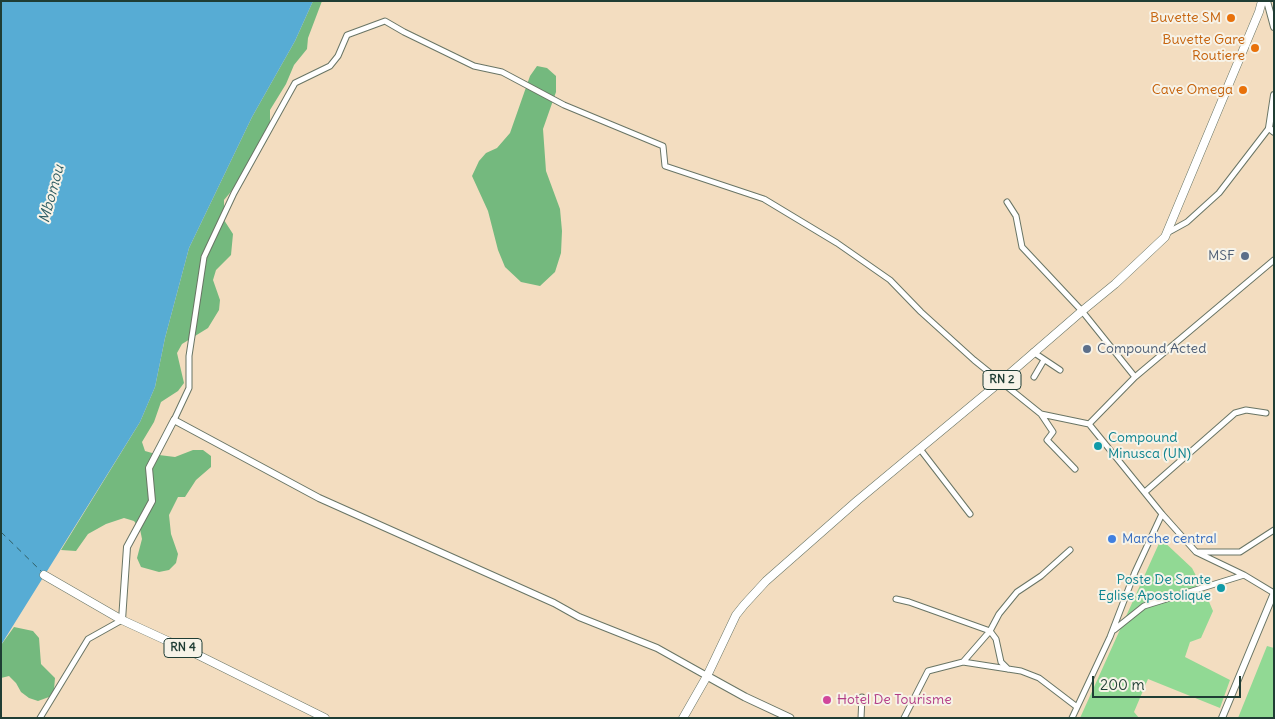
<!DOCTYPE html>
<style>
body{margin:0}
#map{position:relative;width:1275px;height:719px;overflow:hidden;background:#f3ddc0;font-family:Delius,sans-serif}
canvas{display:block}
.frame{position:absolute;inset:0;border:2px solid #1f3d34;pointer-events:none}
.scale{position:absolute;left:1092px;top:676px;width:149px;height:22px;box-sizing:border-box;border:2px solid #1f3d34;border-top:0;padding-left:6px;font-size:15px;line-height:18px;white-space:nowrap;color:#1f3d34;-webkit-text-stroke:4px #f7f3e8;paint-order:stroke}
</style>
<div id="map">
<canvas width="1275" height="719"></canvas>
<div class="frame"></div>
<div class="scale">200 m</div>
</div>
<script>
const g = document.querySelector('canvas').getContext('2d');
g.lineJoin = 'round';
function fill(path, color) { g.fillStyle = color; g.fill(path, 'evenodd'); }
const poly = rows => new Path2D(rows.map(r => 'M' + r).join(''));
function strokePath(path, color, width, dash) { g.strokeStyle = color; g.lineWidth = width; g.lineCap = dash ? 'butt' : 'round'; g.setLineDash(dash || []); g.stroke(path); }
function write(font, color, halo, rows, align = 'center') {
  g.font = font + ' Delius,sans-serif'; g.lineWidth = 4; g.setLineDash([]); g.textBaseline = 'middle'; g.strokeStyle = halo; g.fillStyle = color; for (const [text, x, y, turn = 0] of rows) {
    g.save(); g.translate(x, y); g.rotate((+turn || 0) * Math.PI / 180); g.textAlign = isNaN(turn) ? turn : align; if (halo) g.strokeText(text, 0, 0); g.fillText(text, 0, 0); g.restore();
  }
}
fill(poly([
 [1161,539,1192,568,1207,597,1213,611,1201,638,1190,642,1185,657,1230,680,1220,708,1148,679,1134,712,1139,718,1080,718],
 [1267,646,1274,648,1274,718,1238,718]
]), '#91d994');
fill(poly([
 [313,1,322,1,308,38,307,49,294,65,286,84,270,110,270,121,273,128,266,142,245,175,224,200,224,220,233,234,231,255,216,270,213,280,220,300,219,310,208,328,182,344,177,353,184,383,178,391,161,402,154,422,142,442,145,451,159,455,175,457,193,450,203,450,211,456,211,467,196,480,185,497,178,497,169,515,171,534,178,554,176,563,169,570,159,572,141,567,137,558,142,539,140,529,134,521,124,518,106,524,88,534,76,551,61,550,140,422,155,387,165,338,189,248,252,117,295,41],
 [537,66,547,68,556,76,556,92,543,129,546,171,560,209,562,231,561,253,555,272,540,286,521,282,505,267,498,250,488,211,472,176,479,161,486,153,497,148,510,133,530,76],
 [14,627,33,631,39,638,41,664,55,678,54,690,49,697,38,701,29,698,21,692,16,683,9,676,1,678,1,645]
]), '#74b97e');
fill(poly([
 [1,1,313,1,295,41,252,117,189,248,165,338,155,387,140,422,1,645]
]), '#57acd4');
strokePath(poly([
 [1,532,42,572]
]), '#305e64', 1, [6, 5]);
const minor = poly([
 [1007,202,1016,216,1022,247,1082,311,1135,377],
 [1167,233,1187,222,1219,193,1269,128],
 [1033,352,1060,370],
 [1034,377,1044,360],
 [1041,414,1053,432,1047,440,1075,469],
 [174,420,189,388,189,356,204,257,234,193,295,83,330,66,338,56,347,35,385,21,404,32,474,66,502,72,564,105,663,146,665,166,764,199,837,243,890,280,921,312,974,360,1041,414,1089,424,1162,514,1196,552,1244,575,1274,593],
 [1089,424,1135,377,1274,260],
 [920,449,970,514],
 [1145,492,1235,413,1246,410,1266,413],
 [1198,552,1240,552,1274,530],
 [896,599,909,602,990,631,996,639,1001,662,1008,669],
 [1114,630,1144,606,1244,575],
 [963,662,1021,671,1039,678,1077,707],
 [40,718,88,639,122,620],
 [861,718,862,697,861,718],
 [904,718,928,671,963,662,990,631,999,614,1017,592,1041,576,1070,550],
 [1072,718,1110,637,1135,572,1162,514]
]);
const tertiary = poly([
 [1267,1,1274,27],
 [1274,95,1269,128,1274,132],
 [122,620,127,547,152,501,149,468,174,420,319,498,554,603,579,617,657,648,707,676],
 [1222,718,1274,593]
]);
const secondary = poly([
 [707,676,745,697,790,718]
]);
const primary = poly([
 [44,575,122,620,196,654,325,718],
 [683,718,707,676,736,615,744,605,766,581,858,500,1000,382,1082,311,1115,284,1165,237,1259,12,1262,1]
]);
strokePath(minor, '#697565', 7);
strokePath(tertiary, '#697565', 8);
strokePath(secondary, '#697565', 9);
strokePath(primary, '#697565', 9);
strokePath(minor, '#fff', 5);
strokePath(tertiary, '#fff', 6);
strokePath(secondary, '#fff', 7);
strokePath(primary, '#fff', 8);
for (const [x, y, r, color] of [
 [1231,18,5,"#e8710a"],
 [1255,48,5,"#e8710a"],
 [1243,90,5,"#e8710a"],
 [1245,256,5,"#5c6f8a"],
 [1087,349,5,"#5c6f8a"],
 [1098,446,5,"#0f9aa8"],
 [1112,539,5,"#3f7fe0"],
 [1221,588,5,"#0f9aa8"],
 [827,700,5,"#d1479c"]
]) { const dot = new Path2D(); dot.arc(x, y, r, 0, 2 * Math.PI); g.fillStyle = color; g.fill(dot); strokePath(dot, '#f7f3e8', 2); }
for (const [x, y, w] of [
 [1002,380,38],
 [183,648,38]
]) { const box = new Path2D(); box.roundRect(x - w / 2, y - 9.5, w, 19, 4); g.fillStyle = '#f7f3e8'; g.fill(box); strokePath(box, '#1f3d34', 1); }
write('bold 12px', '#1f3d34', null, [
 ["RN 2",1002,380],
 ["RN 4",183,648]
]);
write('14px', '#c56008', '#f7f3e8', [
 ["Buvette SM",1221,18],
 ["Buvette Gare",1245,40],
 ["Routiere",1245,56],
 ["Cave Omega",1233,90]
], 'right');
write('14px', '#4e5e75', '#f7f3e8', [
 ["MSF",1235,256],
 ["Compound Acted",1097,349,"left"]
], 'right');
write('14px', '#0d838f', '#f7f3e8', [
 ["Compound",1108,438],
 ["Minusca (UN)",1108,454],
 ["Poste De Sante",1211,580,"right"],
 ["Eglise Apostolique",1211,596,"right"]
], 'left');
write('14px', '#366cbe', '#f7f3e8', [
 ["Marche central",1122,539]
], 'left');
write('14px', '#b23c85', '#f7f3e8', [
 ["Hotel De Tourisme",837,700]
], 'left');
write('italic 15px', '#305e64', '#f7f3e8', [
 ["Mbomou",52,194,-75]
]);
</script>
